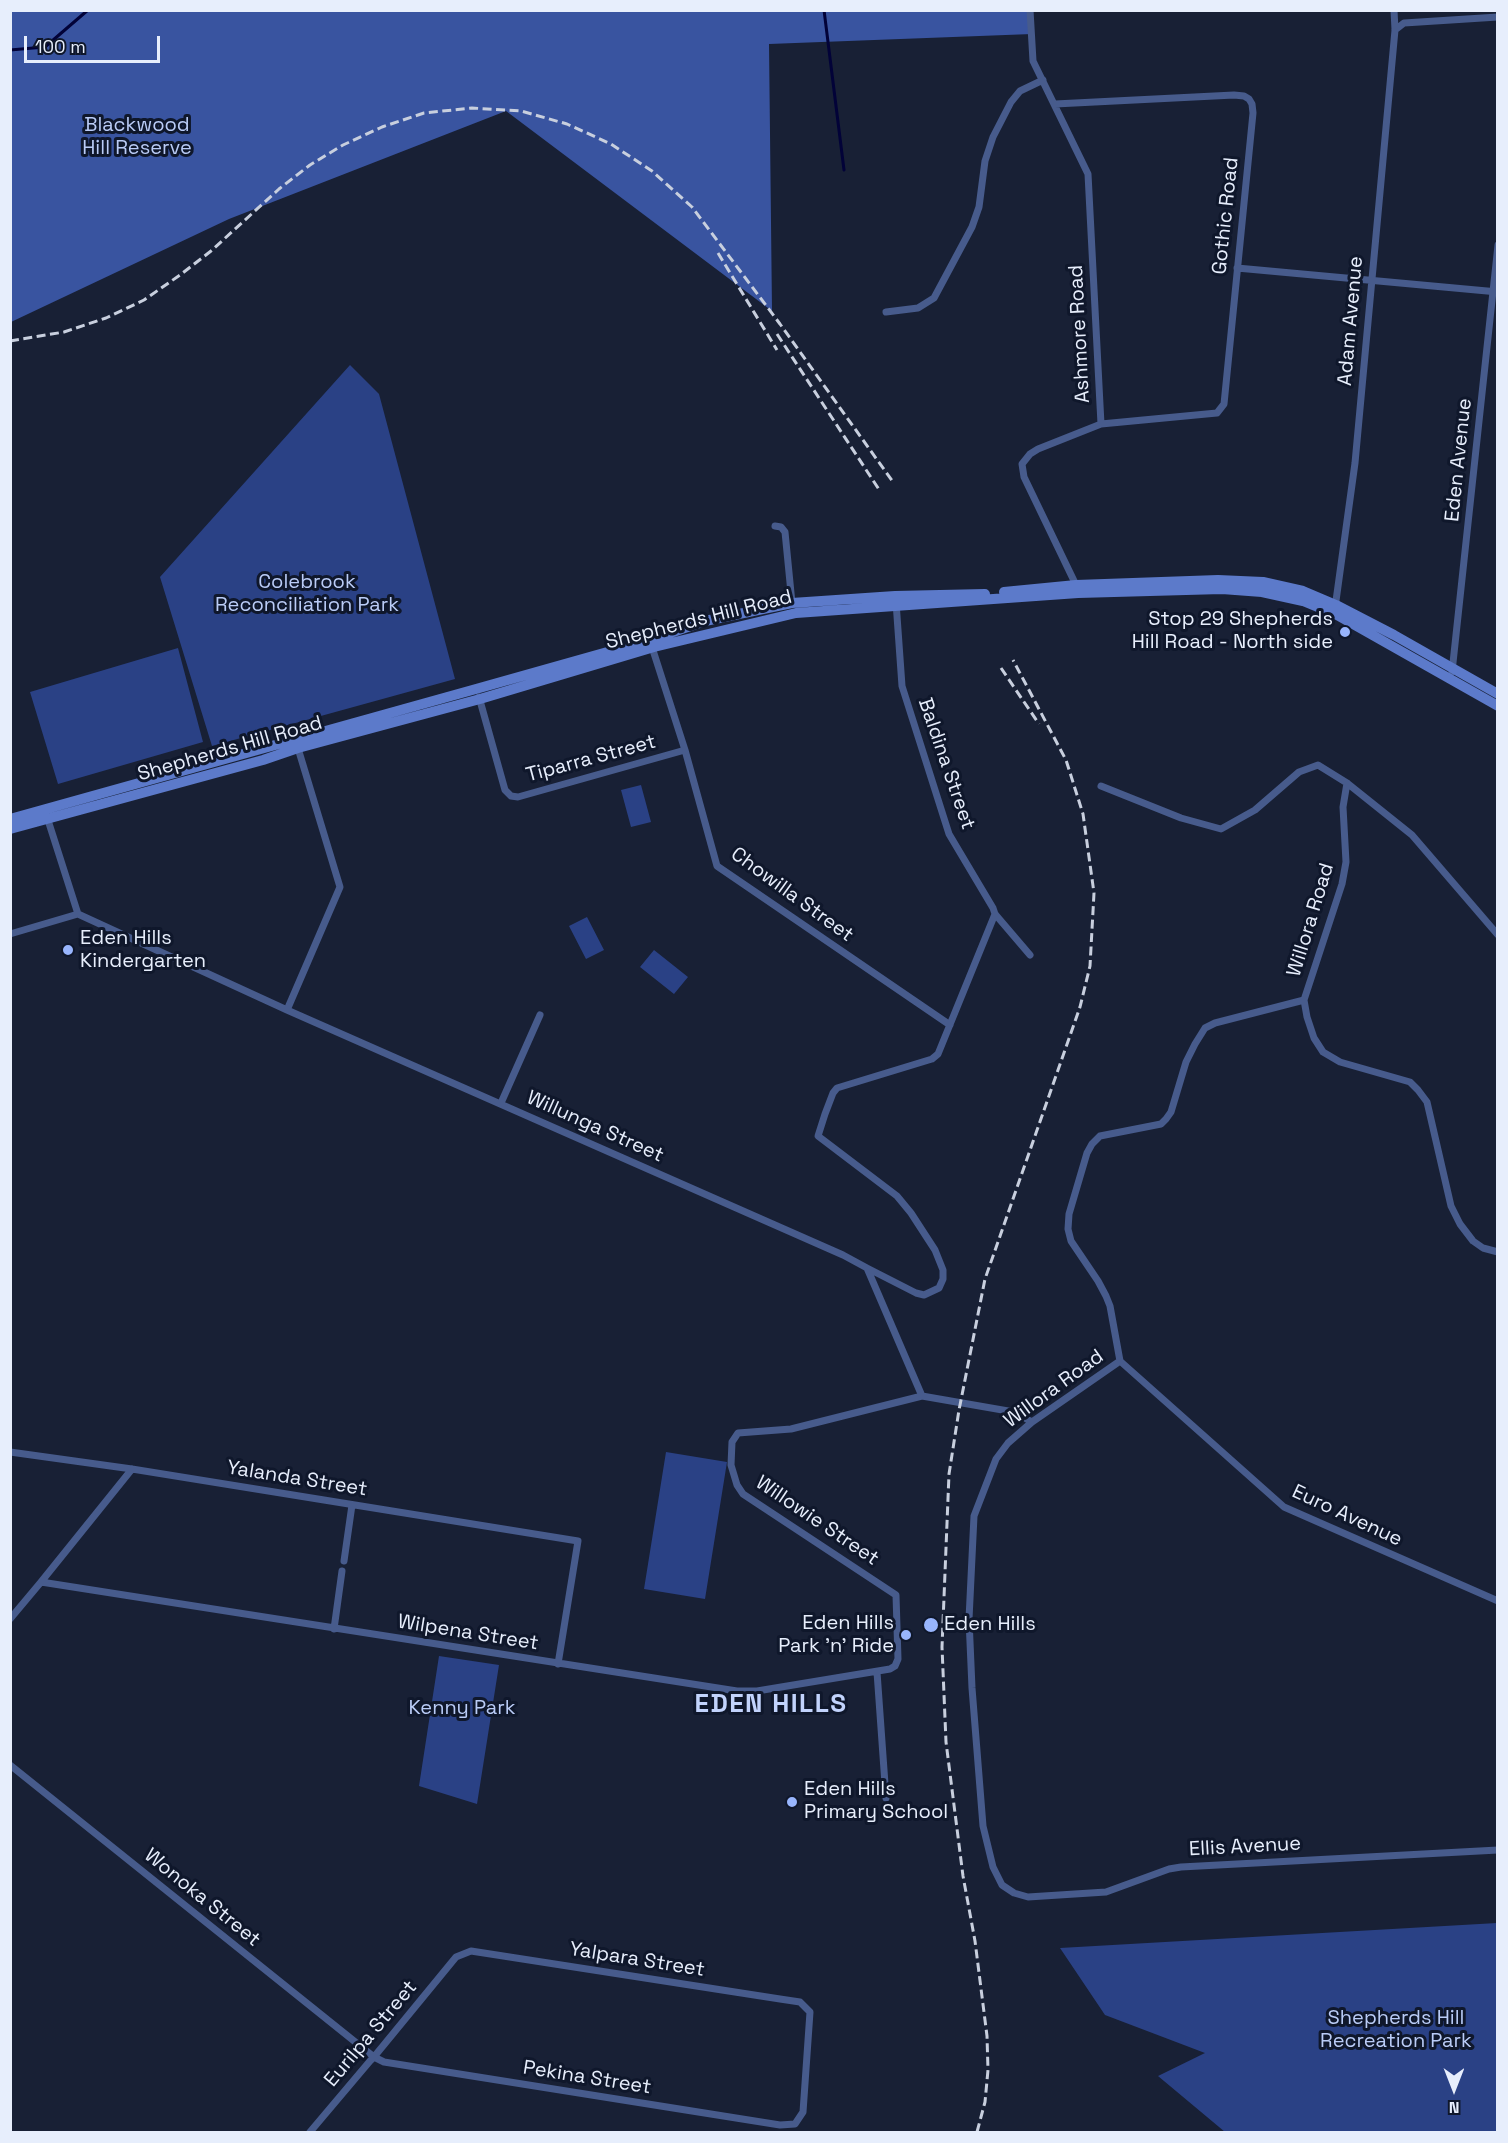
<!DOCTYPE html>
<style>
body{margin:0}
#map{position:relative;width:1508px;height:2143px;overflow:hidden;background:#182035;font-family:"Space Grotesk",sans-serif}
canvas{display:block}
.frame{position:absolute;inset:0;border:12px solid #e7eefc;pointer-events:none}
.north{position:absolute;left:1424px;top:2059px;width:60px;height:60px;-webkit-text-stroke:4px #0f172b;paint-order:stroke;rotate:180deg;font-size:16px;font-weight:700;line-height:24px;text-align:center;color:#e7eefc}
.north::after{content:'';display:block;margin:auto;width:21px;height:27px;background:#e7eefc;clip-path:polygon(50% 0,100% 100%,50% 72%,0 100%)}
.scale{position:absolute;left:24px;top:36px;width:136px;height:27px;box-sizing:border-box;border:3px solid #e7eefc;border-top:0;padding-left:8px;font-size:18px;line-height:21px;white-space:nowrap;color:#e7eefc;-webkit-text-stroke:4px #0f172b;paint-order:stroke}
</style>
<div id="map">
<canvas width="1508" height="2143"></canvas>
<div class="frame"></div>
<div class="north">N</div>
<div class="scale">100 m</div>
</div>
<script>
const g = document.querySelector('canvas').getContext('2d');
g.lineJoin = 'round';
function fill(path, color) { g.fillStyle = color; g.fill(path, 'evenodd'); }
const poly = rows => new Path2D(rows.map(r => 'M' + r).join(''));
function strokePath(path, color, width, dash) { g.strokeStyle = color; g.lineWidth = width; g.lineCap = dash ? 'butt' : 'round'; g.setLineDash(dash || []); g.stroke(path); }
function write(font, color, halo, rows, align = 'center') {
  g.font = font + ' "Space Grotesk",sans-serif'; g.lineWidth = 6; g.setLineDash([]); g.textBaseline = 'middle'; g.strokeStyle = halo; g.fillStyle = color; for (const [text, x, y, turn = 0] of rows) {
    g.save(); g.translate(x, y); g.rotate((+turn || 0) * Math.PI / 180); g.textAlign = isNaN(turn) ? turn : align; if (halo) g.strokeText(text, 0, 0); g.fillText(text, 0, 0); g.restore();
  }
}
fill(poly([
 [350,365,379,394,455,679,212,746,160,577],
 [178,648,203,742,58,784,30,692],
 [641,785,651,822,631,827,621,790],
 [587,917,604,950,586,959,569,926],
 [654,950,688,977,674,994,640,967],
 [666,1452,727,1462,705,1599,644,1589],
 [439,1656,499,1665,477,1804,419,1786],
 [1497,1923,1497,2132,1225,2132,1158,2076,1205,2053,1105,2015,1060,1948]
]), '#2a4185');
fill(poly([
 [1028,10,1032,34,769,44,772,311,506,111,229,219,11,322,10,11]
]), '#3954a0');
strokePath(poly([
 [824,10,844,170],
 [10,50,45,47,88,10]
]), '#020238', 3);
strokePath(poly([
 [1030,10,1033,61,1088,174,1101,424,1038,449,1030,454,1022,464,1024,477,1076,585],
 [1395,30,1404,23,1498,17],
 [1055,104,1234,95,1244,96,1249,99,1252,104,1253,113,1224,404,1217,413,1101,424],
 [1237,268,1498,292],
 [886,312,918,308,934,298,972,227,979,207,985,161,993,137,1011,102,1020,91,1043,80],
 [775,526,781,527,785,532,792,603],
 [896,602,902,686,949,834,993,908,995,914,1030,955],
 [1335,608,1355,463,1395,30,1394,10],
 [651,644,685,750,717,866,950,1025],
 [1452,672,1498,245],
 [479,697,505,790,511,796,518,797,685,750],
 [1347,783,1343,807,1346,862,1342,884,1304,1000,1215,1023,1205,1028,1195,1044,1186,1062,1171,1112,1166,1119,1161,1124,1100,1136,1092,1144,1087,1153,1069,1214,1068,1229,1071,1241,1098,1281,1106,1296,1110,1306,1120,1361,1032,1422,1008,1443,996,1459,974,1516,969,1619,972,1688,983,1826,993,1867,1002,1885,1014,1893,1028,1897,1106,1892,1169,1869,1181,1867,1498,1850],
 [1101,786,1181,818,1221,829,1255,810,1299,772,1318,765,1347,783,1412,835,1498,935],
 [47,817,78,914],
 [78,914,287,1010,843,1255,867,1268,922,1396,1014,1412,1032,1422],
 [10,934,78,914],
 [1304,1000,1307,1017,1314,1038,1323,1052,1340,1062,1410,1082,1418,1090,1427,1102,1451,1206,1460,1224,1473,1241,1483,1248,1498,1252],
 [287,1010,340,887,297,745],
 [501,1103,540,1015],
 [867,1268,916,1293,924,1295,939,1288,943,1279,943,1270,935,1250,911,1213,897,1196,818,1136,825,1114,833,1093,837,1088,932,1059,938,1054,995,914],
 [1120,1361,1284,1507,1498,1601],
 [10,1452,132,1469,578,1541,558,1664],
 [344,1561,352,1505],
 [41,1582,132,1469],
 [10,1619,41,1582,737,1691,757,1691,890,1669,895,1666,898,1659,896,1595,743,1494,737,1485,731,1465,732,1442,738,1433,791,1429,922,1396],
 [334,1629,342,1571],
 [877,1672,886,1798],
 [10,1765,374,2057,384,2062,780,2125,795,2124,803,2112,810,2012,800,2002,780,1999,471,1951,456,1957,378,2052,374,2057,370,2061,310,2132]
]), '#475b8c', 7);
strokePath(poly([
 [1004,592,1076,585,1218,580,1263,582,1303,591,1336,605,1394,635,1498,694],
 [10,819,476,689,650,640,705,621,792,603,895,596,985,594],
 [10,829,263,760,298,748,480,699,654,647,796,613,1078,593,1222,589,1262,592,1303,601,1337,615,1498,706]
]), '#5c7aca', 10);
strokePath(poly([
 [718,253,777,350],
 [777,334,880,491],
 [10,341,64,332,106,318,144,300,180,275,211,251,279,189,310,165,343,145,382,127,424,113,472,108,521,111,567,124,611,144,652,171,692,207,780,324,893,482],
 [1001,668,1039,724],
 [977,2132,985,2102,988,2070,987,2036,975,1941,963,1876,946,1742,942,1647,949,1474,959,1410,985,1279,1080,1007,1090,966,1094,893,1083,814,1066,760,1013,660]
]), '#c8cfde', 3, [9, 4.5]);
for (const [x, y, r, color] of [
 [1345,632,6,"#98b5fd"],
 [68,950,6,"#98b5fd"],
 [931,1625,8,"#98b5fd"],
 [906,1635,6,"#98b5fd"],
 [792,1802,6,"#98b5fd"]
]) { const dot = new Path2D(); dot.arc(x, y, r, 0, 2 * Math.PI); g.fillStyle = color; g.fill(dot); strokePath(dot, '#0f172b', 2); }
write('20px', '#baccf7', '#0f172b', [
 ["Blackwood",137,126],
 ["Hill Reserve",137,149],
 ["Colebrook",307,583],
 ["Reconciliation Park",307,606],
 ["Kenny Park",462,1709],
 ["Shepherds Hill",1396,2019],
 ["Recreation Park",1396,2042]
]);
write('20px', '#e7eefc', '#0f172b', [
 ["Gothic Road",1226,216,-84],
 ["Adam Avenue",1351,321,-85],
 ["Ashmore Road",1080,334,-93],
 ["Eden Avenue",1459,460,-84],
 ["Shepherds Hill Road",699,620,-14],
 ["Shepherds Hill Road",230,749,-16],
 ["Tiparra Street",591,759,-15],
 ["Baldina Street",946,764,71],
 ["Chowilla Street",792,895,36],
 ["Willora Road",1311,920,-73],
 ["Willunga Street",595,1127,24],
 ["Willora Road",1054,1389,-36],
 ["Yalanda Street",297,1479,9],
 ["Euro Avenue",1347,1516,25],
 ["Willowie Street",817,1521,34],
 ["Wilpena Street",468,1633,9],
 ["Ellis Avenue",1245,1847,-3],
 ["Wonoka Street",202,1898,39],
 ["Yalpara Street",637,1960,9],
 ["Eurilpa Street",371,2034,-50],
 ["Pekina Street",587,2078,9]
]);
write('20px', '#e7eefc', '#0f172b', [
 ["Stop 29 Shepherds",1333,620,"right"],
 ["Hill Road - North side",1333,643,"right"],
 ["Eden Hills",80,939],
 ["Kindergarten",80,962],
 ["Eden Hills",894,1624,"right"],
 ["Park 'n' Ride",894,1647,"right"],
 ["Eden Hills",944,1625],
 ["Eden Hills",804,1790],
 ["Primary School",804,1813]
], 'left');
g.letterSpacing = '1.5px';
write('bold 26px', '#c2d3fc', '#0f172b', [
 ["EDEN HILLS",771,1705]
]);
g.letterSpacing = '0px';
</script>
